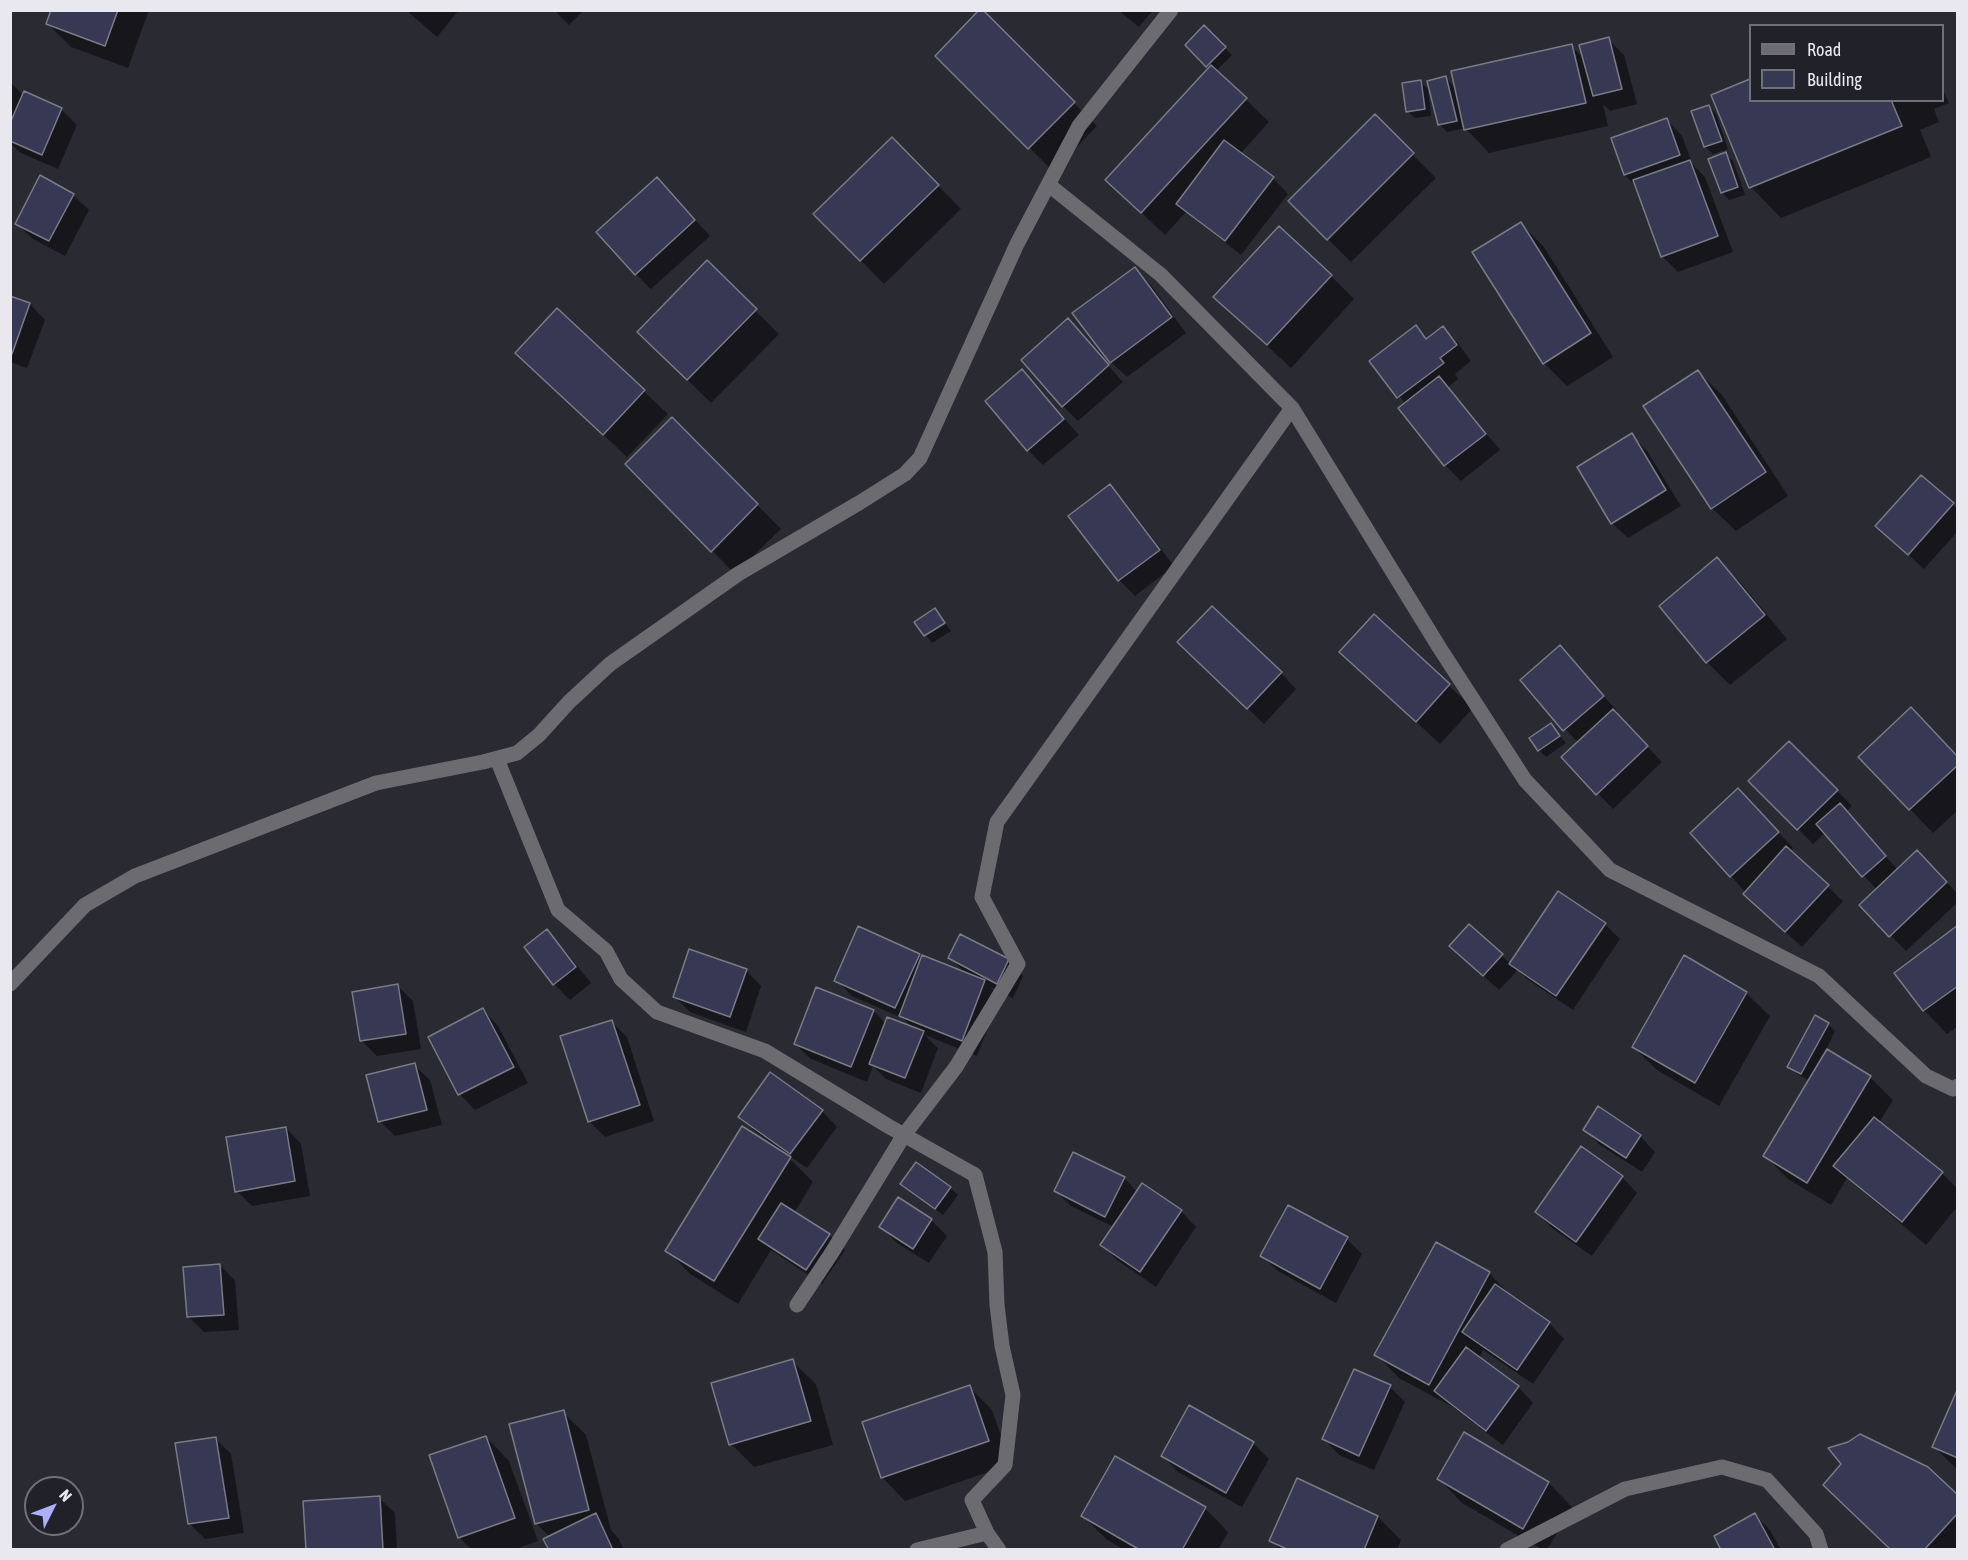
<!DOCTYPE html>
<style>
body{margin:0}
#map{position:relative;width:1968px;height:1560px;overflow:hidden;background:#2a2a33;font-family:"Asap Condensed",sans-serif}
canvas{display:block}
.frame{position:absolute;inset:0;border:12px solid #e8e8ee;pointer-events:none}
.legend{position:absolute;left:1749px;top:24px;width:195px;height:78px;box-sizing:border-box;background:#202129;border:2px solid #707178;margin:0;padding:8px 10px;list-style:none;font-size:18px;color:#e8e8ee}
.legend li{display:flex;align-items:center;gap:12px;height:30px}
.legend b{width:30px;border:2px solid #707178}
.north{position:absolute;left:24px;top:1476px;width:60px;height:60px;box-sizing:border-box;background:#202129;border:2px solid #707178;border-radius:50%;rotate:48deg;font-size:16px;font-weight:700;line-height:24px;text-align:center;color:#e8e8ee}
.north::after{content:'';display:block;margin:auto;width:21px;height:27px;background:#acaffb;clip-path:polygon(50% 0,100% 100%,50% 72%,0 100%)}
</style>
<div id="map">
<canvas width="1968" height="1560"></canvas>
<div class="frame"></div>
<ul class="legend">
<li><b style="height:8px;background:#6c6c70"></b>Road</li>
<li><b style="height:16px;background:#373853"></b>Building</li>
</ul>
<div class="north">N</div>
</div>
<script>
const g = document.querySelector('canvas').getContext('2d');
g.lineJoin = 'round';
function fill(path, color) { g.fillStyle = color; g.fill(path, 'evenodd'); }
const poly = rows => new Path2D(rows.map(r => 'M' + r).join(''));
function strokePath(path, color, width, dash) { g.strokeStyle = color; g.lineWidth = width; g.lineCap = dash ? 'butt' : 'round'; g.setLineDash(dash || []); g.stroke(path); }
fill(poly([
 [52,10,149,10,128,68,71,47,48,24],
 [406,10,459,10,437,37],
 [554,10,584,10,569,25],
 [1118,10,1153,10,1139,27],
 [981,11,1097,126,1053,171,937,56],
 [1204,28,1232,55,1216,71,1269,122,1240,154,1273,178,1288,194,1241,255,1186,212,1165,235,1107,180,1209,68,1187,45],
 [1608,39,1624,55,1637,104,1610,111,1603,104,1608,126,1489,153,1465,128,1447,132,1440,125,1446,78,1456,89,1571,46,1584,58],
 [1750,81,1750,100,1942,100,1942,88,1949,103,1934,109,1939,122,1920,130,1931,157,1781,218,1751,187,1713,96],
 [10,82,24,96,25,93,62,110,77,125,58,169,21,153,10,143],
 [1420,82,1428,89,1431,116,1415,118,1408,111],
 [1709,107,1716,114,1728,149,1713,154,1705,147,1693,112],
 [1375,117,1436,178,1351,262,1290,201],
 [1667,120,1682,136,1693,165,1705,177,1733,252,1678,272,1662,256,1636,186,1625,175],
 [892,139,961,209,884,284,815,214],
 [1725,154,1733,161,1745,195,1729,200,1722,192],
 [73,195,89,210,65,256,33,239,17,224],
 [672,195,710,236,651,289,636,274],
 [1521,224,1544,247,1613,357,1567,386,1544,363],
 [707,263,779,334,711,403,639,332],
 [1135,269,1150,284,1186,333,1127,377,1111,362],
 [1331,276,1354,299,1291,368,1239,320],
 [10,297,30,304,45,320,27,368,10,362],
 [557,310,668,414,627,457,517,353],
 [1068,320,1123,382,1078,421,1063,406],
 [1416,327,1428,339,1443,328,1458,343,1471,361,1455,374,1458,379,1448,387,1500,450,1461,481,1445,465,1400,409,1406,404,1371,361],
 [1022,371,1079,435,1043,465,1028,450],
 [1698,372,1722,395,1788,496,1736,531,1712,508],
 [672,419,781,529,735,574,627,464],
 [1631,435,1647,451,1681,506,1628,538,1612,523],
 [1110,486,1125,502,1174,566,1135,596,1119,580,1070,516],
 [1953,504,1958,509,1958,531,1924,569,1893,541],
 [1717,559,1740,582,1787,639,1730,685,1707,662,1661,606],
 [935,610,951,631,932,643,916,622],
 [1374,617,1473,708,1440,744,1341,652],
 [1560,647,1618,712,1616,714,1662,762,1613,809,1563,757,1578,743,1522,680],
 [1195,658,1281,673,1296,689,1264,724],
 [1550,725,1566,743,1546,757,1539,750],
 [1789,743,1852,806,1846,812,1898,870,1933,868,1958,894,1958,902,1906,951,1861,905,1877,890,1825,833,1813,844,1751,781],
 [1860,757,1958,757,1958,810,1933,833],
 [1754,806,1793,848,1790,851,1843,901,1802,947,1760,909,1731,876],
 [1605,924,1620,939,1573,1010,1527,979,1518,970,1499,990,1467,961,1469,926,1511,964],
 [1958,927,1958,1026,1947,1034,1924,1010],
 [547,931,562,947,591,983,570,1000,554,984,526,948],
 [919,955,922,959,966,974,950,957,1008,961,1023,976,1013,998,990,987,1000,997,977,1056,925,1035,938,1048,921,1093,886,1079,873,1066,867,1082,811,1059,795,1044,817,989,874,1011,886,1024,914,1029,904,1019,852,996,836,980],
 [746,970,761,986,746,1032,690,1012,675,997],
 [398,986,413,1001,421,1049,377,1056,362,1041],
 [1746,993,1770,1016,1719,1106,1657,1070,1633,1047],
 [483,1010,498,1026,528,1083,475,1110,460,1094,430,1037],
 [612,1022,627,1037,654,1121,605,1137,589,1121],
 [1828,1024,1835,1031,1826,1050,1870,1077,1893,1100,1879,1123,1942,1173,1958,1189,1958,1206,1926,1245,1847,1178,1831,1205,1788,1179,1765,1156,1810,1081,1797,1074,1789,1067],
 [414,1065,430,1080,442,1125,395,1136,380,1121],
 [822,1111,837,1127,807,1168,792,1158,791,1160,813,1182,794,1213,829,1235,845,1250,822,1284,771,1250,738,1304,690,1274,667,1250,778,1148,756,1132,740,1116],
 [286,1128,301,1144,310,1196,252,1206,237,1191],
 [1585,1130,1640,1136,1655,1152,1642,1172,1600,1145],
 [1622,1177,1637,1193,1592,1256,1552,1228,1537,1212],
 [1124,1178,1137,1192,1181,1211,1196,1227,1156,1287,1117,1260,1102,1245,1114,1227,1071,1206,1056,1191],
 [902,1184,950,1188,958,1195,943,1215],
 [899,1199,931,1220,947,1236,929,1263,897,1243,881,1227],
 [1347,1239,1362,1254,1336,1303,1278,1271,1262,1256],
 [220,1265,235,1281,239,1330,204,1332,189,1317],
 [1489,1273,1512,1297,1549,1323,1564,1339,1533,1384,1483,1350,1479,1359,1518,1387,1533,1403,1503,1445,1451,1406,1399,1378,1376,1354],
 [792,1361,816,1384,833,1445,754,1467,731,1444],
 [969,1387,992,1410,1011,1464,905,1501,882,1477],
 [1390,1387,1405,1402,1374,1470,1339,1455,1324,1439],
 [1958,1392,1958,1470,1934,1447],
 [563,1412,586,1435,611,1530,619,1539,624,1550,550,1550,550,1537,536,1523],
 [1465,1434,1549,1483,1572,1507,1547,1550,1543,1550,1462,1503,1439,1479],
 [486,1437,509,1461,538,1541,513,1550,472,1550,459,1537],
 [216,1439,231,1454,244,1533,205,1539,189,1523],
 [1253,1443,1269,1459,1242,1507,1178,1472,1163,1456],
 [1958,1497,1958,1550,1892,1550],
 [379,1498,395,1513,397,1550,308,1550],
 [1205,1508,1228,1532,1218,1550,1124,1550,1106,1539,1083,1516],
 [1755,1515,1770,1530,1781,1550,1723,1550],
 [1378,1517,1401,1540,1397,1550,1280,1550,1271,1540]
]), '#0007');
const building = poly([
 [51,10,118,10,105,46,46,24,51,10],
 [979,10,983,10,1075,102,1028,149,935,56,979,10],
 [1204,25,1226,47,1206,67,1185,45,1204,25],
 [1609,37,1622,89,1593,96,1579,45,1609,37],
 [1572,44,1586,103,1464,130,1451,71,1572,44],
 [1211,65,1247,98,1141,213,1105,180,1211,65],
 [1446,76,1457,121,1438,125,1427,81,1446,76],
 [1750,79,1750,100,1891,100,1902,126,1749,188,1711,95,1750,79],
 [1421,80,1425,109,1406,112,1402,83,1421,80],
 [24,91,62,108,42,155,10,141,10,123,24,91],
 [1709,105,1722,141,1704,147,1691,111,1709,105],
 [1375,114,1414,153,1327,240,1288,201,1375,114],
 [1667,118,1680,155,1624,175,1611,138,1667,118],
 [892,137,939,185,860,261,813,214,892,137],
 [1224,140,1274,177,1225,241,1176,204,1224,140],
 [1726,152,1738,187,1721,193,1708,159,1726,152],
 [1690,160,1718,236,1661,257,1633,180,1690,160],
 [40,175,74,194,49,241,15,224,40,175],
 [657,177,695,220,635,275,596,232,657,177],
 [1521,222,1591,333,1543,364,1472,252,1521,222],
 [1279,226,1332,275,1267,345,1213,297,1279,226],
 [707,260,757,309,687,380,637,332,707,260],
 [1135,267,1172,317,1110,363,1072,313,1135,267],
 [10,296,30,303,12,354,10,353,10,296],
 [557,308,645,390,603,435,515,353,557,308],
 [1068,318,1109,365,1062,407,1021,360,1068,318],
 [1416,325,1426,339,1443,326,1457,345,1440,358,1444,363,1397,398,1369,361,1416,325],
 [1022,369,1064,419,1027,451,985,401,1022,369],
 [1698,370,1766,472,1711,509,1643,406,1698,370],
 [1439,376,1486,434,1444,466,1398,408,1439,376],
 [672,417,758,504,711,552,625,464,672,417],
 [1632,433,1666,490,1611,524,1577,467,1632,433],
 [1921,475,1954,503,1908,555,1875,526,1921,475],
 [1110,484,1160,550,1118,581,1068,516,1110,484],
 [1717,557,1765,615,1706,663,1659,606,1717,557],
 [1212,606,1282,672,1247,709,1177,642,1212,606],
 [935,608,945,623,924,636,914,622,935,608],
 [1374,614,1450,684,1416,722,1339,652,1374,614],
 [1560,645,1604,696,1563,731,1520,680,1560,645],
 [1911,707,1958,757,1958,765,1909,810,1858,757,1911,707],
 [1613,709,1648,746,1596,795,1561,757,1613,709],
 [1551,723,1560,736,1538,751,1529,738,1551,723],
 [1789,741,1838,790,1797,830,1748,781,1789,741],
 [1738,788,1779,832,1730,877,1690,833,1738,788],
 [1840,803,1886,856,1862,877,1816,824,1840,803],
 [1786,846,1829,885,1785,932,1743,894,1786,846],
 [1917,850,1947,882,1889,937,1859,905,1917,850],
 [1558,891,1606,923,1556,996,1509,964,1558,891],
 [1469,924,1503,954,1483,976,1449,946,1469,924],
 [1958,925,1958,986,1923,1011,1894,973,1958,925],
 [858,926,920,954,895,1008,834,981,858,926],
 [547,929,576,967,553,985,524,947,547,929],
 [960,934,1009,959,997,984,948,958,960,934],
 [689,949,747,969,730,1017,673,997,689,949],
 [922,955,985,980,962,1041,899,1016,922,955],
 [1684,955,1747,992,1695,1083,1632,1047,1684,955],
 [398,984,406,1034,360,1041,352,992,398,984],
 [816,987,874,1010,851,1067,794,1044,816,987],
 [483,1008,514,1067,458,1095,428,1037,483,1008],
 [1815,1015,1829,1023,1801,1074,1787,1067,1815,1015],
 [887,1017,924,1031,905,1078,869,1064,887,1017],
 [612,1020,640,1105,588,1122,560,1036,612,1020],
 [1827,1049,1871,1076,1807,1183,1763,1156,1827,1049],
 [415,1063,427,1110,378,1122,366,1075,415,1063],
 [770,1072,823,1110,790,1154,738,1117,770,1072],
 [1598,1106,1641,1135,1626,1158,1583,1130,1598,1106],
 [1874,1117,1943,1172,1902,1222,1833,1166,1874,1117],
 [742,1126,791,1157,714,1281,665,1251,742,1126],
 [286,1127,295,1181,235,1192,226,1137,286,1127],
 [1581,1146,1623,1176,1576,1242,1535,1212,1581,1146],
 [1073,1152,1125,1177,1105,1217,1054,1191,1073,1152],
 [916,1162,951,1187,935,1209,900,1184,916,1162],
 [1142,1183,1182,1210,1140,1272,1100,1245,1142,1183],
 [898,1197,932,1219,913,1249,879,1227,898,1197],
 [781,1203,830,1234,806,1270,758,1239,781,1203],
 [1288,1205,1348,1237,1320,1289,1260,1256,1288,1205],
 [1436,1242,1490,1272,1429,1385,1374,1355,1436,1242],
 [220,1264,224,1315,187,1317,183,1267,220,1264],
 [1495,1284,1550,1322,1517,1370,1462,1332,1495,1284],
 [1466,1347,1519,1386,1486,1431,1434,1391,1466,1347],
 [793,1359,811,1421,729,1445,711,1383,793,1359],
 [1354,1369,1391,1385,1359,1456,1322,1439,1354,1369],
 [970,1385,989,1441,881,1478,862,1422,970,1385],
 [1958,1388,1958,1458,1932,1447,1958,1388],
 [1189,1405,1254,1442,1226,1493,1161,1456,1189,1405],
 [564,1410,589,1510,535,1524,509,1424,564,1410],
 [1464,1432,1549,1482,1523,1529,1437,1479,1464,1432],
 [1860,1434,1928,1467,1958,1495,1958,1513,1924,1550,1891,1550,1823,1485,1841,1464,1828,1448,1848,1442,1860,1434],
 [486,1436,515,1518,458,1538,429,1455,486,1436],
 [216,1437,229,1518,188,1524,175,1443,216,1437],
 [1115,1456,1206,1507,1182,1550,1140,1550,1081,1516,1115,1456],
 [1297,1478,1378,1516,1364,1550,1289,1550,1269,1541,1297,1478],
 [380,1496,383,1550,306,1550,303,1501,380,1496],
 [596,1513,613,1550,549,1550,543,1539,596,1513],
 [1755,1513,1775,1550,1721,1550,1714,1536,1755,1513]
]);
fill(building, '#373853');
strokePath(building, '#7a7b85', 1.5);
strokePath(poly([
 [1049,185,1161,275,1292,408,1439,647,1525,780,1610,870,1819,976,1926,1076,1953,1089,1958,1086],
 [497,759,558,910,606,951,621,979,657,1012,765,1051,888,1126,975,1175,995,1252,997,1305,1002,1346,1013,1395,1005,1465,972,1500,987,1533,999,1550],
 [10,984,85,905,135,876,376,783,483,762,517,753,539,735,569,702,610,664,738,574,859,503,905,474,920,458,1017,244,1079,126,1171,10],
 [797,1305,831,1254,904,1135,956,1067,1018,964,982,897,997,822,1292,408],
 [917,1550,987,1533],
 [1507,1550,1625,1489,1722,1467,1767,1480,1816,1534,1821,1550]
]), '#6c6c70', 15);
</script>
